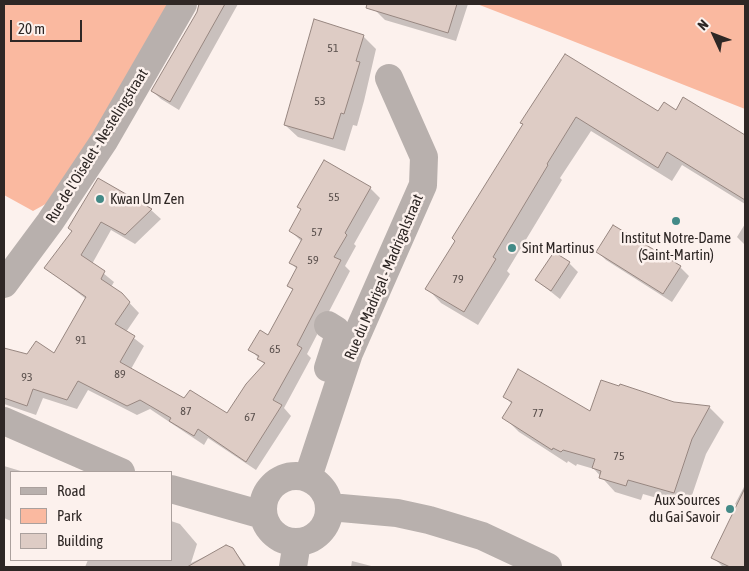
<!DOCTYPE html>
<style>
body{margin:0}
#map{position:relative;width:749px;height:571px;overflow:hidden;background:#fcf1ed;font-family:"Asap Condensed",sans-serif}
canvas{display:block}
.frame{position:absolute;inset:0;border:5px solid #2e2725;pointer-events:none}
.legend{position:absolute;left:10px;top:471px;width:162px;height:90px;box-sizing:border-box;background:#fcf1ed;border:1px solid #aaa09d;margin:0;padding:6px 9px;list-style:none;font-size:15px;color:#2e2725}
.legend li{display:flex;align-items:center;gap:10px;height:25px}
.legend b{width:25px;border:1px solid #aaa09d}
.north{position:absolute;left:689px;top:10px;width:50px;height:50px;-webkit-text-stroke:4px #fcf1ed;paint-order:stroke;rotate:313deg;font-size:14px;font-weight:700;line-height:20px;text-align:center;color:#2e2725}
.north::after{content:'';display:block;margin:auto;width:18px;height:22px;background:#2e2725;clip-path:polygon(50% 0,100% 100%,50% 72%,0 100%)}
.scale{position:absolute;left:10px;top:20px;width:72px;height:22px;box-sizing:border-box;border:2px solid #2e2725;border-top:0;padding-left:6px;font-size:15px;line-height:18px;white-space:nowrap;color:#2e2725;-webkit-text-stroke:4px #fcf1ed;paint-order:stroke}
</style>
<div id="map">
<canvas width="749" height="571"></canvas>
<div class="frame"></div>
<ul class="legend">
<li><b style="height:6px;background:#b8b0ad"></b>Road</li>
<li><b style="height:14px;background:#fab9a0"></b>Park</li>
<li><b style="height:14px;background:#deccc5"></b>Building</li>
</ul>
<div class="north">N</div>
<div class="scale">20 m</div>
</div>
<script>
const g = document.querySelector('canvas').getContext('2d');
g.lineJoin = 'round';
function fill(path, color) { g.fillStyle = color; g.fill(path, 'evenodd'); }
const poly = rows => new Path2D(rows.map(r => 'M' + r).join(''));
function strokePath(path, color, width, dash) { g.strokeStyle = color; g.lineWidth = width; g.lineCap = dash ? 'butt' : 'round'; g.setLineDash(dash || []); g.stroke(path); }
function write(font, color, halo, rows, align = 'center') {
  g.font = font + ' "Asap Condensed",sans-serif'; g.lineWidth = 5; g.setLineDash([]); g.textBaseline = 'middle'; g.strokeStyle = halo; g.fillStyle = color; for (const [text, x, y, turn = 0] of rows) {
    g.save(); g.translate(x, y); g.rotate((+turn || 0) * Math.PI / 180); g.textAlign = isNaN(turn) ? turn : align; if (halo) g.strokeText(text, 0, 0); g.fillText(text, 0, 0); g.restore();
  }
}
fill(poly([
 [4,4,169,4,76,166,51,201,33,211,4,195],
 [477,4,745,4,745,109,560,36]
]), '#fab9a0');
fill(poly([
 [199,4,238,4,179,110,161,99,152,91,198,12],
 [378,4,468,4,456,41,385,20,376,11],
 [363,36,376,49,364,101,357,126,353,125,345,151,298,137,285,125],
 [565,56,658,113,676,111,683,99,745,137,745,204,682,165,672,181,591,131,560,178,562,180,507,271,510,274,478,325,441,303,427,288],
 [98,180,151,210,161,219,135,244,111,230,92,264,114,282,111,287,121,294,139,313,126,332,144,346,131,369,185,400,228,415,265,365,250,349,268,336,294,291,288,286,297,269,291,263,302,242,291,231,302,211,298,207,370,188,380,198,354,244,356,246,345,266,350,271,307,354,311,358,284,408,291,416,256,470,208,438,204,445,150,409,137,415,88,390,77,409,43,398,36,415,4,404,4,349,27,355,54,355,86,299,46,268,73,232],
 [745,224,745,245,737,237],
 [597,251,680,267,689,276,672,302,606,260],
 [569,263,578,272,560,299,536,280],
 [504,396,591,413,673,404,709,407,724,422,706,454,688,507,643,494,641,500,615,492,594,469,577,464,576,466,568,461,567,463,519,432,504,417,512,404],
 [4,466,24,472,11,472,11,521,4,518],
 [745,485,745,567,723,567,713,557,738,506,735,504],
 [171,521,180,524,197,544,191,563,226,547,233,549,247,567,85,567,88,560,171,560],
 [352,561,375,567,351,567]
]), '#0003');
const building = poly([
 [199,4,225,4,170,102,151,91,197,12,199,4],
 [367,4,457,4,448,33,366,8,367,4],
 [314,19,364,35,356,61,360,62,344,114,341,113,333,139,284,125,314,19],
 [565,54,658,111,664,102,676,110,683,97,745,135,745,200,667,152,658,168,576,117,547,164,548,165,493,257,496,259,464,312,425,289,455,241,452,238,523,124,520,123,565,54],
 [324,160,371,187,345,233,347,235,334,257,341,260,297,345,302,348,273,400,282,405,246,462,198,429,194,436,169,421,171,418,140,400,127,406,78,381,67,400,33,389,27,406,4,398,4,348,27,354,36,341,54,353,86,297,44,268,72,231,68,228,98,178,152,209,125,235,101,222,81,255,105,271,101,279,122,293,130,302,115,324,135,336,120,362,184,398,190,390,227,413,246,384,265,363,257,359,259,356,248,350,260,330,268,335,293,289,287,286,297,267,289,263,302,239,289,231,301,209,297,207,324,160],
 [613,225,681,266,663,294,596,252,613,225],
 [554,252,570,262,551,291,535,280,554,252],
 [518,369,590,411,601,380,619,386,620,384,674,402,710,406,692,439,674,493,628,480,626,486,599,478,601,471,592,468,595,459,563,450,561,452,553,448,552,450,502,418,512,402,503,397,518,369],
 [745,488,745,567,730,567,711,558,745,488],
 [226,545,233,548,245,567,187,567,226,545]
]);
fill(building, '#deccc5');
strokePath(building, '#978680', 1);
strokePath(poly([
 [4,284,50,222,104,141,183,4],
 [328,368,338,337,336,330,328,325],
 [4,421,121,472],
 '263 509a33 33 0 1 1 66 0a33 33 0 1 1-66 0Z',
 [308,477,349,353,423,185,424,157,389,78],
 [171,489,263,515],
 [330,507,397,513,429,520,482,536,548,567],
 [293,567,297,542]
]), '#b8b0ad', 28);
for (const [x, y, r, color] of [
 [100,199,5,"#438a87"],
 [676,221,5,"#438a87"],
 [512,248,5,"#438a87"],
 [730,509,5,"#438a87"]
]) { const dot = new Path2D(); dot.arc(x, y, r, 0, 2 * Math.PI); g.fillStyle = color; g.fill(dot); strokePath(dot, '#fcf1ed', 2); }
write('12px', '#5a504d', null, [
 ["51",333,48],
 ["53",320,101],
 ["55",334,197],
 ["57",317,232],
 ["59",313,260],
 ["79",458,279],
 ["91",81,340],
 ["65",275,349],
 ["89",120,374],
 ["93",27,377],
 ["87",186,411],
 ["77",538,413],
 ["67",250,417],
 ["75",619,456]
]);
write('15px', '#2e2725', '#fcf1ed', [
 ["Rue de l'Oiselet - Nestelingstraat",97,146,-58],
 ["Rue du Madrigal - Madrigalstraat",384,277,-67]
]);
write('15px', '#2e2725', '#fcf1ed', [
 ["Kwan Um Zen",110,199],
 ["Institut Notre-Dame",676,238,"center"],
 ["(Saint-Martin)",676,255,"center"],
 ["Sint Martinus",522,248],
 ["Aux Sources",720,500,"right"],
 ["du Gai Savoir",720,517,"right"]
], 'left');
</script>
